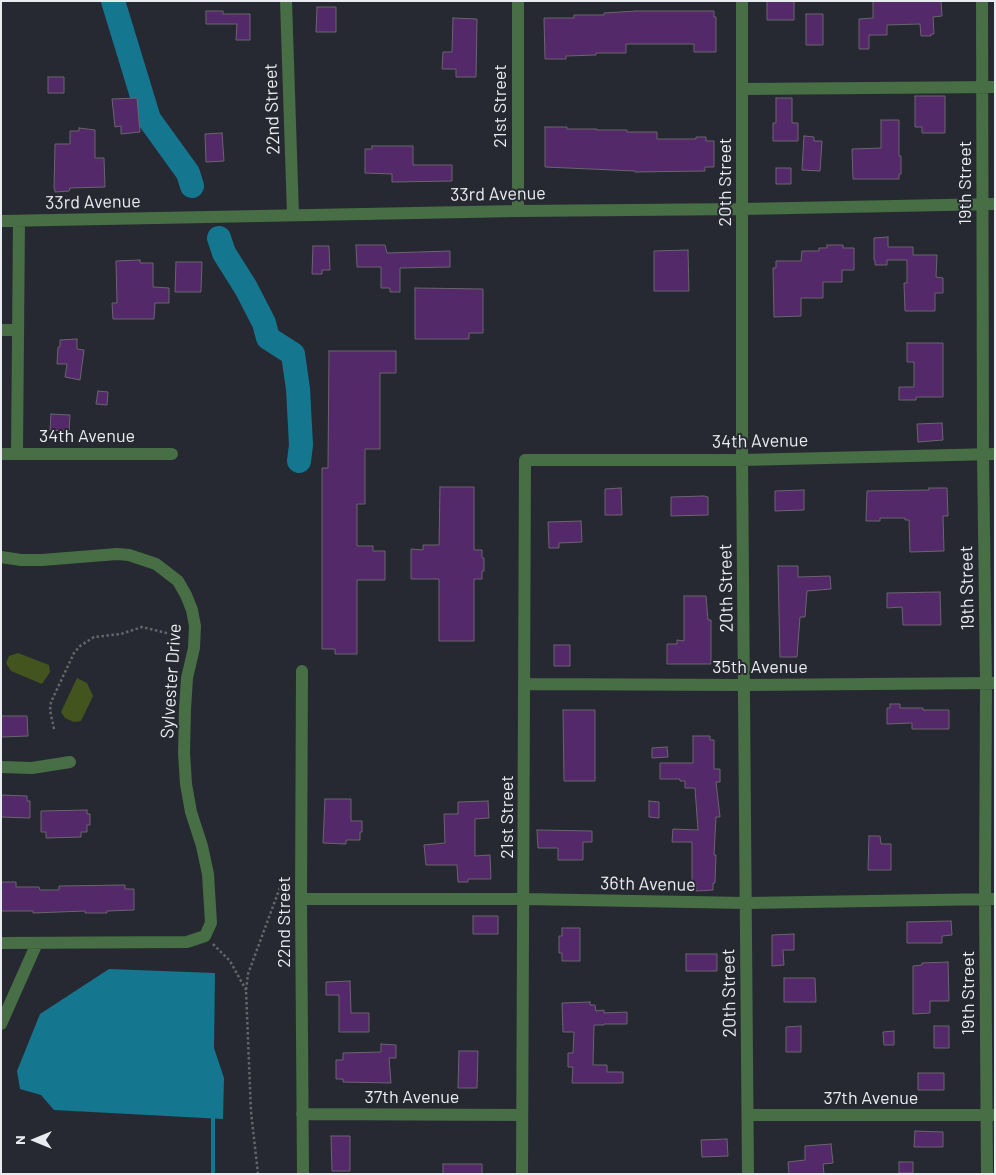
<!DOCTYPE html>
<style>
body{margin:0}
#map{position:relative;width:996px;height:1175px;overflow:hidden;background:#262931;font-family:Barlow,sans-serif}
canvas{display:block}
.frame{position:absolute;inset:0;border:2px solid #e8ebf0;pointer-events:none}
.north{position:absolute;left:10px;top:1115px;width:50px;height:50px;-webkit-text-stroke:4px #262931;paint-order:stroke;rotate:270deg;font-size:14px;font-weight:700;line-height:20px;text-align:center;color:#e8ebf0}
.north::after{content:'';display:block;margin:auto;width:18px;height:22px;background:#e8ebf0;clip-path:polygon(50% 0,100% 100%,50% 72%,0 100%)}
</style>
<div id="map">
<canvas width="996" height="1175"></canvas>
<div class="frame"></div>
<div class="north">N</div>
</div>
<script>
const g = document.querySelector('canvas').getContext('2d');
g.lineJoin = 'round';
function fill(path, color) { g.fillStyle = color; g.fill(path, 'evenodd'); }
const poly = rows => new Path2D(rows.map(r => 'M' + r).join(''));
function strokePath(path, color, width, dash) { g.strokeStyle = color; g.lineWidth = width; g.lineCap = dash ? 'butt' : 'round'; g.setLineDash(dash || []); g.stroke(path); }
function write(font, color, halo, rows, align = 'center') {
  g.font = font + ' Barlow,sans-serif'; g.lineWidth = 4; g.setLineDash([]); g.textBaseline = 'middle'; g.strokeStyle = halo; g.fillStyle = color; for (const [text, x, y, turn = 0] of rows) {
    g.save(); g.translate(x, y); g.rotate((+turn || 0) * Math.PI / 180); g.textAlign = isNaN(turn) ? turn : align; if (halo) g.strokeText(text, 0, 0); g.fillText(text, 0, 0); g.restore();
  }
}
fill(poly([
 [18,653,49,665,50,672,42,684,11,671,6,663,9,656],
 [77,678,87,683,93,696,81,721,74,722,65,718,61,712]
]), '#43541e');
fill(poly([
 [109,969,215,973,214,1048,224,1078,223,1119,54,1110,41,1095,20,1089,17,1071,40,1014]
]), '#157690');
strokePath(poly([
 [213,1114,213,1174]
]), '#157690', 4);
strokePath(poly([
 [113,1,149,119,188,173,192,186],
 [219,238,224,253,246,288,264,323,268,338,293,354,298,389,301,445,299,461]
]), '#157690', 24);
const building = poly([
 [767,1,794,1,794,20,767,20,767,1],
 [873,1,941,1,942,16,933,17,934,34,931,34,931,36,921,36,920,24,887,25,887,35,869,35,869,49,859,49,859,19,873,18,873,1],
 [317,7,336,7,336,32,316,32,317,7],
 [206,11,223,11,223,14,250,14,250,40,236,40,237,24,206,24,206,11],
 [636,11,714,11,714,17,716,17,716,52,694,52,694,44,626,44,626,53,596,53,596,55,566,56,566,59,545,59,544,18,574,18,574,15,604,15,604,13,636,11],
 [806,14,823,14,823,45,806,45,806,14],
 [453,18,477,19,476,77,456,77,456,69,442,69,443,52,452,52,453,18],
 [48,77,64,77,64,93,48,93,48,77],
 [915,96,945,96,945,133,922,133,922,127,915,127,915,96],
 [137,98,140,132,121,134,121,126,115,127,112,99,137,98],
 [776,98,792,98,792,123,798,123,798,141,773,141,773,123,776,123,776,98],
 [881,120,899,120,899,156,901,156,901,174,899,174,899,179,853,179,852,149,881,148,881,120],
 [545,127,567,127,567,129,597,129,597,130,627,130,627,132,657,132,657,139,696,139,696,137,706,137,706,141,714,141,714,167,705,167,705,171,635,172,635,171,545,167,545,127],
 [79,128,95,130,95,158,104,158,105,187,70,188,69,191,55,192,55,189,54,189,55,144,70,144,70,131,79,131,79,128],
 [222,133,224,161,206,162,205,134,222,133],
 [804,136,814,137,814,141,822,141,820,171,802,170,804,136],
 [372,146,413,146,413,165,452,165,452,181,392,182,392,174,365,173,365,149,372,149,372,146],
 [776,168,791,168,791,184,776,184,776,168],
 [888,237,888,247,913,247,913,255,937,255,936,277,943,278,943,293,935,293,935,311,905,311,904,283,907,283,907,260,887,260,887,265,875,265,875,260,874,260,874,238,888,237],
 [356,245,385,245,387,253,450,251,450,267,400,268,400,292,390,292,390,288,381,288,381,267,357,267,356,245],
 [827,245,843,245,843,248,854,248,854,270,842,270,842,282,823,282,823,298,801,298,801,316,774,317,773,268,776,268,776,261,801,261,802,251,819,251,819,248,827,248,827,245],
 [313,246,329,246,330,270,322,270,322,274,312,274,313,246],
 [688,250,689,291,654,291,654,251,688,250],
 [140,260,140,263,153,263,153,287,169,288,169,303,155,303,154,319,113,319,112,303,117,303,116,261,140,260],
 [176,262,202,262,201,292,175,292,176,262],
 [415,288,483,289,483,333,469,333,469,339,415,339,415,288],
 [77,339,77,349,84,350,80,380,65,377,67,364,57,364,58,347,60,347,60,340,77,339],
 [907,343,943,343,943,397,916,397,916,400,899,400,899,387,914,387,914,362,907,362,907,343],
 [329,351,396,351,396,373,380,373,380,449,365,449,365,504,357,504,357,546,373,546,373,551,385,551,385,580,357,580,357,654,335,654,335,649,322,649,322,468,328,468,329,351],
 [98,391,108,392,107,405,96,404,98,391],
 [51,414,70,415,69,431,50,430,51,414],
 [942,423,943,440,918,442,917,424,942,423],
 [440,487,474,487,474,550,482,550,482,558,484,558,484,571,482,571,482,579,474,579,474,641,439,641,439,579,411,579,411,549,423,550,423,545,439,545,440,487],
 [621,488,622,515,605,515,605,489,621,488],
 [929,488,947,488,948,516,943,516,944,551,910,552,909,520,905,520,905,518,880,518,880,521,866,521,867,491,929,490,929,488],
 [804,490,804,510,775,511,775,491,804,490],
 [704,496,708,497,708,515,671,516,671,497,704,496],
 [581,521,582,542,559,543,559,548,549,548,548,522,581,521],
 [778,566,798,566,798,577,830,576,831,589,807,591,805,617,800,617,797,657,780,657,778,566],
 [940,592,941,625,903,625,902,607,887,608,887,593,940,592],
 [684,596,706,596,708,620,711,620,711,664,667,664,667,644,677,644,677,640,684,641,684,596],
 [554,645,570,645,570,666,554,666,554,645],
 [890,704,900,704,900,708,923,708,923,710,949,710,949,729,912,729,912,723,887,724,887,708,890,708,890,704],
 [563,710,595,710,595,781,564,781,563,710],
 [1,716,27,716,28,736,1,737,1,716],
 [693,736,710,736,710,740,714,740,714,769,720,769,720,782,716,782,720,817,716,817,714,855,716,855,715,883,713,883,713,890,696,891,696,883,692,883,692,842,672,842,673,829,698,830,695,788,685,788,685,781,680,781,680,779,660,779,660,763,693,763,693,736],
 [667,747,668,757,652,758,652,748,667,747],
 [1,795,27,796,27,801,30,801,30,818,1,817,1,795],
 [325,799,351,799,351,821,362,821,362,832,360,832,360,840,346,840,346,844,323,843,325,799],
 [488,801,489,818,475,819,475,856,490,855,491,879,468,879,468,882,458,882,457,865,426,865,424,845,445,843,444,814,458,814,458,802,488,801],
 [649,801,659,802,659,818,649,817,649,801],
 [87,810,87,814,90,814,90,825,87,825,87,832,81,832,81,837,46,838,46,832,41,832,41,811,87,810],
 [537,830,592,831,592,842,583,842,583,860,558,860,558,848,538,848,537,830],
 [869,836,880,836,881,844,891,844,891,870,868,870,869,836],
 [1,882,16,882,16,887,39,887,40,890,59,890,59,886,125,885,125,889,134,889,134,910,107,911,107,913,85,913,85,911,33,913,33,911,1,911,1,882],
 [473,916,498,916,498,934,473,934,473,916],
 [951,921,952,935,942,936,942,943,907,943,907,922,951,921],
 [562,928,580,928,580,961,562,961,562,953,559,953,559,936,562,936,562,928],
 [794,934,794,950,783,950,784,965,772,966,772,935,794,934],
 [686,954,717,954,717,971,686,971,686,954],
 [948,962,949,1001,930,1001,930,1013,913,1014,913,966,922,965,922,963,948,962],
 [784,978,815,978,816,1002,784,1002,784,978],
 [350,981,351,1013,369,1013,369,1032,339,1032,339,995,326,995,326,982,350,981],
 [590,1002,590,1005,595,1005,596,1011,604,1010,604,1013,627,1012,627,1024,604,1024,604,1025,594,1025,593,1065,607,1065,607,1072,623,1072,623,1083,572,1083,573,1067,568,1067,568,1053,573,1053,574,1032,563,1032,562,1003,590,1002],
 [801,1026,801,1052,786,1052,786,1027,801,1026],
 [934,1026,949,1026,949,1048,934,1048,934,1026],
 [894,1031,894,1045,884,1045,883,1032,894,1031],
 [381,1044,396,1045,396,1058,389,1058,391,1083,343,1082,343,1079,336,1079,336,1060,343,1060,343,1053,381,1052,381,1044],
 [459,1051,478,1051,477,1088,458,1088,459,1051],
 [918,1073,944,1073,944,1090,918,1090,918,1073],
 [915,1131,943,1132,943,1147,914,1147,915,1131],
 [331,1136,350,1136,350,1171,332,1171,331,1136],
 [727,1139,728,1156,702,1157,701,1140,727,1139],
 [831,1144,833,1163,823,1164,824,1174,789,1174,788,1162,805,1160,805,1146,831,1144],
 [899,1162,913,1162,913,1173,899,1173,899,1162],
 [443,1164,482,1164,482,1174,443,1174,443,1164]
]);
fill(building, '#53296a');
strokePath(building, '#6a656d', 1);
strokePath(poly([
 [54,729,50,710,51,702,74,653,80,646,94,637,121,634,142,627,183,637],
 [213,944,230,961,246,990],
 [258,1174,251,1112,246,990,248,974,282,882]
]), '#63666d', 2.5, [2.5, 2.5]);
strokePath(poly([
 [286,1,293,215],
 [518,1,518,211],
 [742,1,742,460,748,1174],
 [982,1,983,455,986,683,985,899,987,1174],
 [742,89,995,87],
 [1,221,518,211,742,209,995,204],
 [1,330,18,330],
 [1,454,172,454],
 [17,454,19,221],
 [1,557,21,560,42,560,117,554,129,555,156,564,178,581,186,595,192,610,195,626,194,648,187,678,185,709,184,753,186,784,191,812,202,846,208,874,211,923,205,936,187,942,1,943],
 [302,671,301,899,303,1174],
 [525,684,744,685,995,683],
 [1,767,32,768,70,762],
 [301,899,524,899,746,903,995,899],
 [1,1024,37,943],
 [302,1114,522,1115],
 [748,1115,995,1115],
 [522,1174,525,460,742,460,995,454]
]), '#476e44', 12);
write('18px', '#e8ebf0', '#262931', [
 ["21st Street",500,106,-90],
 ["22nd Street",272,109,-92],
 ["20th Street",725,182,-90],
 ["19th Street",965,183,-90],
 ["33rd Avenue",498,194,-1],
 ["33rd Avenue",93,202,-1],
 ["34th Avenue",87,436],
 ["34th Avenue",760,441,-1],
 ["20th Street",726,588,-91],
 ["19th Street",967,588,-91],
 ["35th Avenue",760,667],
 ["Sylvester Drive",171,681,-86],
 ["21st Street",507,817,-90],
 ["36th Avenue",648,884,1],
 ["22nd Street",284,922,-90],
 ["20th Street",729,993,-91],
 ["19th Street",968,993,-90],
 ["37th Avenue",412,1097],
 ["37th Avenue",871,1098]
]);
</script>
